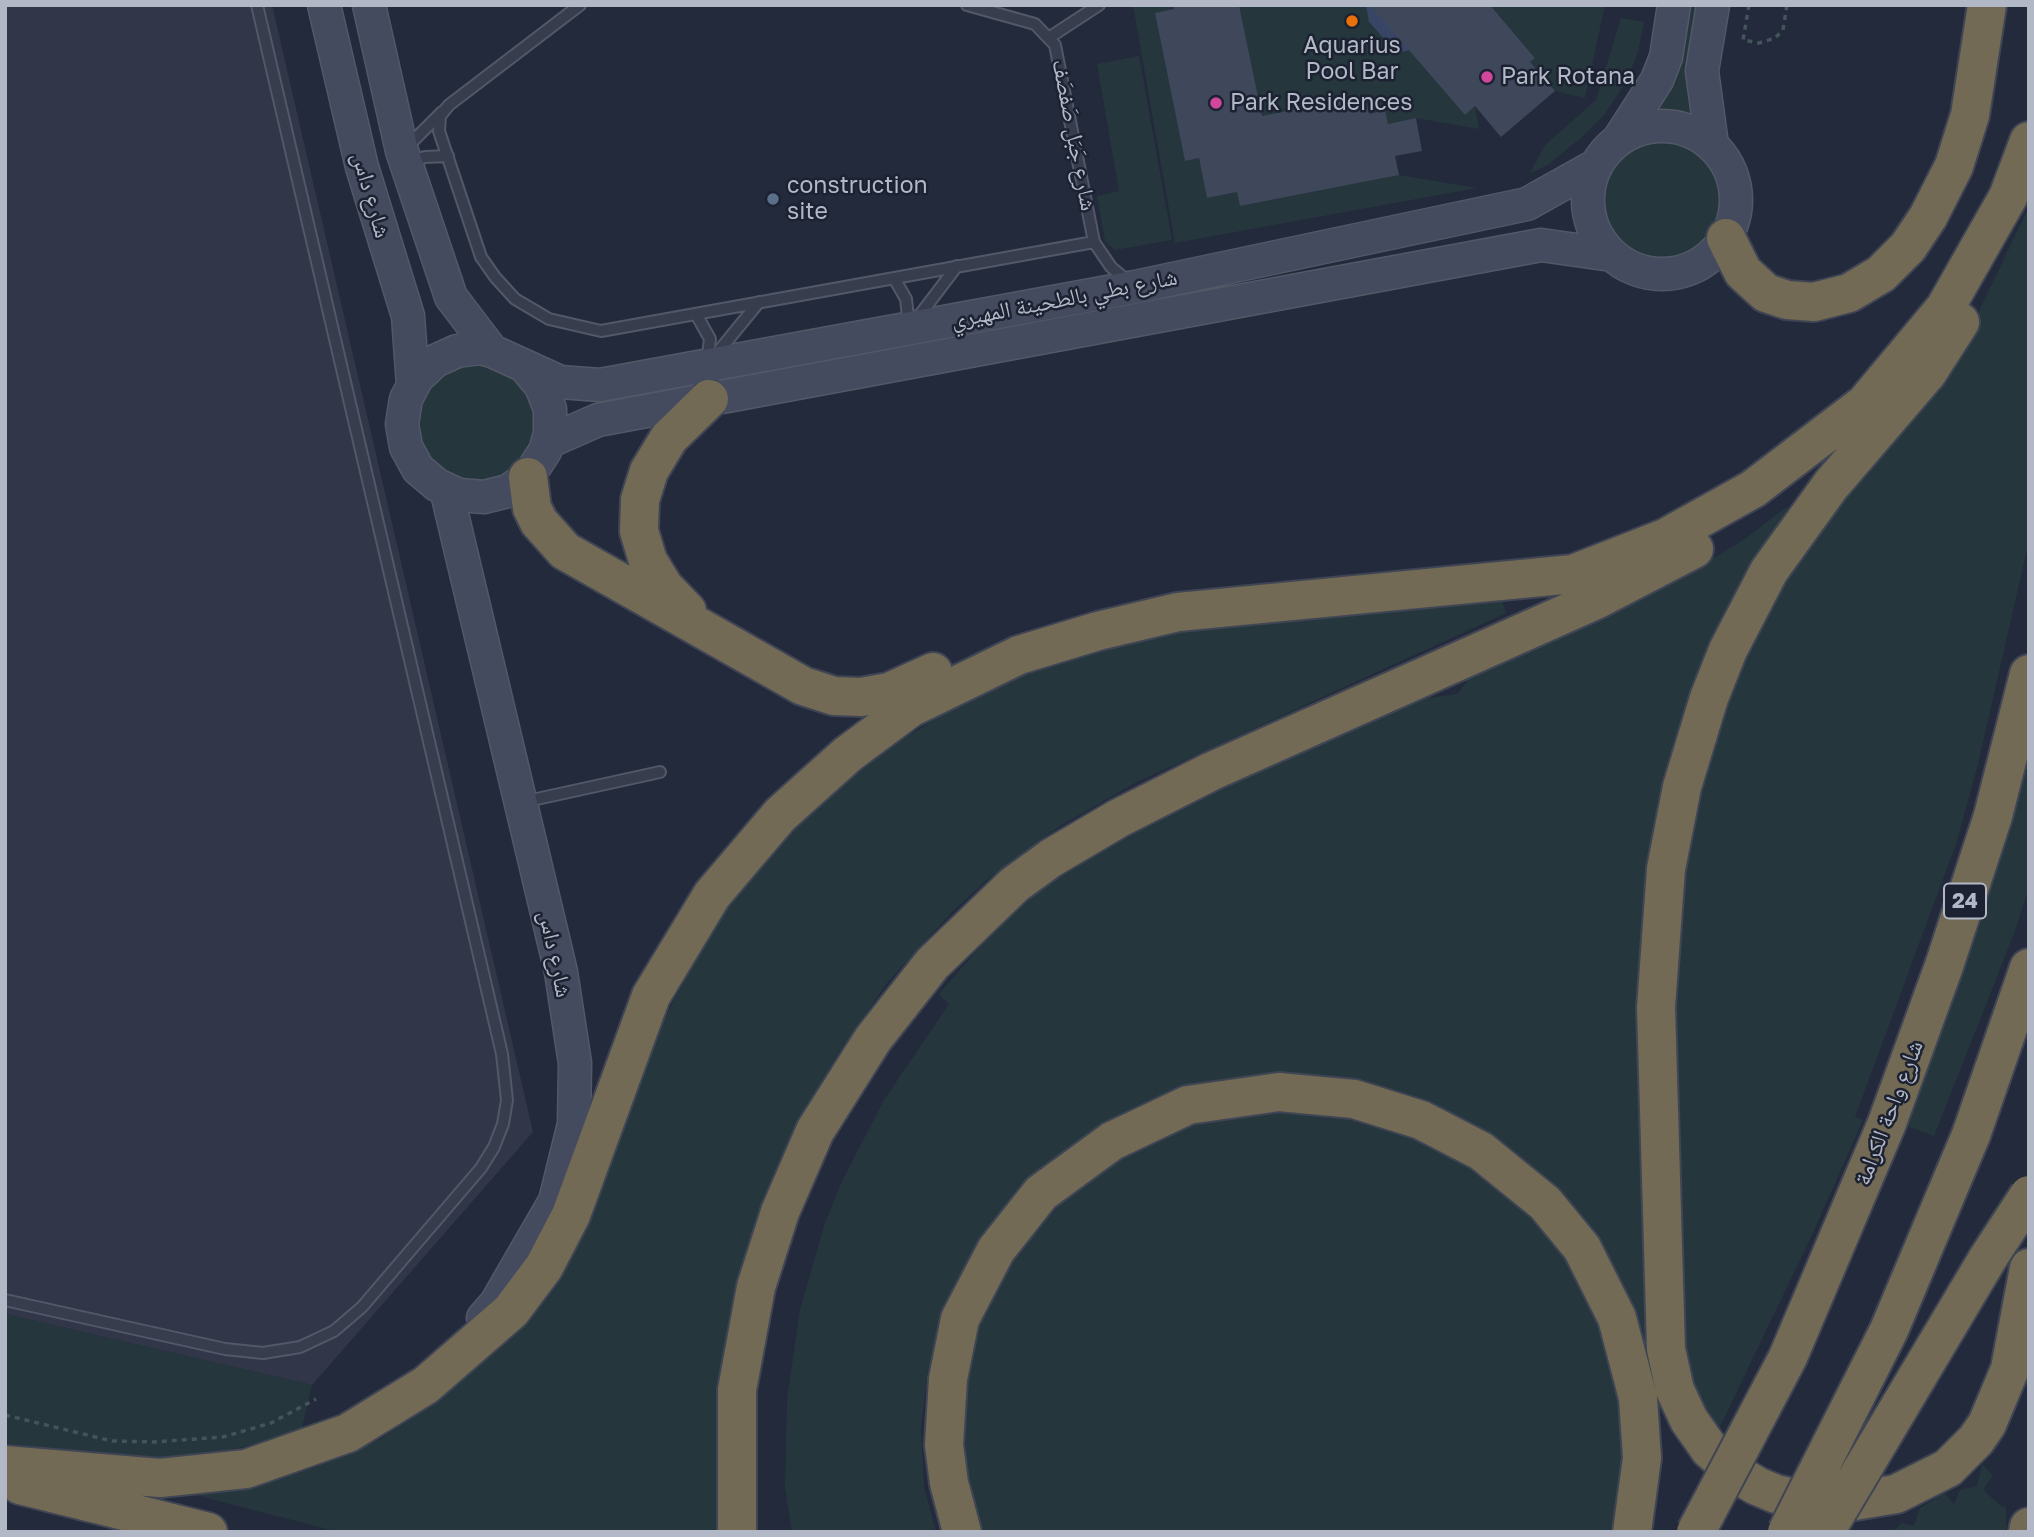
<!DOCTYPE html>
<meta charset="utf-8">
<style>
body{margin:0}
#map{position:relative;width:2034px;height:1537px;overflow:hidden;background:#232a3c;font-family:"Golos Text",sans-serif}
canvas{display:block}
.frame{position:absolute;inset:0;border:7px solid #b3b8c7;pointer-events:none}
</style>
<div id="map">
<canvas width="2034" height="1537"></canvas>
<div class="frame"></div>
</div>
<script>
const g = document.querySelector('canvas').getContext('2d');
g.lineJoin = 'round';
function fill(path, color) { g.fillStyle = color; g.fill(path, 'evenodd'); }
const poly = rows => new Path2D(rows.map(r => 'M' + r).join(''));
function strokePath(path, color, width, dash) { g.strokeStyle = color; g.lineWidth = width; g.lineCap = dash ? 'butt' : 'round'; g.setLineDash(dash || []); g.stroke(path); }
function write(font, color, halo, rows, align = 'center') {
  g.font = font + ' "Golos Text","Noto Naskh Arabic",sans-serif'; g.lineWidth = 5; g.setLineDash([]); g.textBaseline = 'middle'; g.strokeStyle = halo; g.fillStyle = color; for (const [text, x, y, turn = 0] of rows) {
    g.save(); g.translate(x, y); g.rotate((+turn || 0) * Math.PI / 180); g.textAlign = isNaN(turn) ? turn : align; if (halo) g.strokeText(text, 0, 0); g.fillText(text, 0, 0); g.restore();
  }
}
fill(poly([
 [5,5,272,5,533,1132,312,1385,5,1314]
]), '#313749');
fill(poly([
 [1133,5,1174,5,1174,9,1155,14,1185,160,1199,158,1207,198,1237,192,1241,206,1399,175,1477,188,1175,243],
 [1239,5,1366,5,1368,14,1397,53,1409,50,1465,115,1475,106,1479,129,1416,118,1388,124,1385,110,1369,114,1365,95,1262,116],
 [1490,5,1605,5,1585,98,1555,91,1530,62,1535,57],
 [1686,5,1701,5,1690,74,1691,117,1657,109,1675,72],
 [1621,18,1644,22,1638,52,1626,82,1604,115,1582,137,1548,165,1529,174,1545,145,1596,100],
 [1139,56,1172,240,1115,250,1105,241,1097,196,1119,191,1097,64],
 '1598 200a65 65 0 1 1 130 0a65 65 0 1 1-130 0Z',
 [2029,207,2029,541,1978,764,1957,841,1855,1117,1863,1120,1812,1235,1715,1437,1683,1382,1670,1116,1678,903,1712,727,1779,581,1967,336],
 [480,360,519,377,538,412,532,452,502,479,483,485,443,475,418,444,416,404,440,371],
 [1789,505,1723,623,1640,1113,1650,1354,1630,1299,1602,1249,1436,1108,1143,1109,944,1314,928,1370,921,1427,924,1486,936,1532,792,1532,785,1488,787,1399,800,1310,825,1223,842,1181,884,1100,949,1004,939,994,991,934,1050,881,1116,836,1432,690,1430,698,1457,694,1476,671,1694,570,1745,539],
 [1501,597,1506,613,1135,783,1060,826,987,880,952,912,887,983,836,1057,793,1135,724,1532,339,1532,195,1495,314,1468,379,1440,436,1403,521,1326,567,1264,580,1241,600,1192,654,1039,711,930,754,867,820,803,892,746,973,696,1016,674,1149,632],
 [2029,691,2029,887,2015,931,1934,1136,1885,1118],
 [1273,1111,1304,1112,1365,1120,1422,1140,1474,1168,1519,1204,1558,1248,1576,1275,1604,1334,1619,1396,1624,1458,1613,1532,980,1532,969,1500,960,1415,973,1333,1013,1257,1069,1194,1122,1156,1180,1129,1212,1120],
 [5,1314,312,1385,301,1432,239,1448,152,1462,5,1443],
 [1982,1464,1993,1475,1983,1490,2000,1505,2006,1507,2006,1532,1892,1532,1902,1523,1914,1526,1920,1508,1944,1493,1954,1504,1960,1490,1977,1486]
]), '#25373d');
fill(poly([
 [1366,5,1398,5,1411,50,1397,53,1369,22]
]), '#394565');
fill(poly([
 [1174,5,1239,5,1262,116,1365,95,1369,114,1385,110,1388,124,1416,118,1422,151,1395,156,1399,175,1240,206,1237,192,1207,198,1199,158,1185,161,1155,13,1174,9],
 [1370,5,1490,5,1535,58,1530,62,1555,91,1501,137,1475,106,1465,115]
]), '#3f485b');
const lane = poly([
 [580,5,449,105,440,116,439,131,481,257,495,277,515,299,549,319,601,331,1094,242,1055,45,1035,24,967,5],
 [1050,37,1099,5],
 [406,148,442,112],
 [409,162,425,157,448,156],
 [1094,242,1111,267,1130,283],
 [894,278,906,299,909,326],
 [696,314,710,339,707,363],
 [916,320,957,266],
 [714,357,759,302],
 [523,802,660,772],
 [5,1300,225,1349,263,1353,300,1347,334,1331,362,1307,481,1168,494,1147,503,1124,507,1100,502,1054,257,5]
]);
const secondary = poly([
 [324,5,362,167,408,316,413,385],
 [369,5,402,151,451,297,492,351],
 '1588 200a74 74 0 1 1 148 0a74 74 0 1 1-148 0Z',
 [1619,139,1657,80,1666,57,1674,5],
 [1712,145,1702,71,1713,5],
 [525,367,541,386,550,409,550,434,545,451,528,477,508,491,484,497,459,495,437,485,418,469,406,447,402,424,406,399,417,378,435,361,457,351,481,348,492,351,560,382,600,385,1135,287,1527,204,1595,166],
 [548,442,598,420,1541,245,1612,255],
 [446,489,561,972,575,1063,574,1124,555,1201,496,1303,483,1318]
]);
const highway = poly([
 [1726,238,1743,272,1766,293,1787,300,1814,302,1849,293,1881,274,1908,247,1928,217,1954,166,1970,115,1987,5],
 [1960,322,1928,372,1831,485,1769,571,1728,650,1709,698,1682,787,1666,869,1656,1007,1666,1349,1675,1390,1689,1420,1710,1450,1740,1476,1757,1486,1776,1494,1816,1503,1837,1504,1896,1494,1948,1468,1976,1440,1987,1424,2010,1369,2029,1268],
 [1853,418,1945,308,2008,197,2029,141],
 [528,477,532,508,539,522,565,551,803,686,834,696,861,697,889,692,933,672],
 [687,611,664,587,648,561,639,531,640,500,649,471,669,438,709,399],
 [1887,1123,1944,966,1993,816,2029,674],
 [1971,1135,2029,968],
 [5,1465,160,1478,246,1469,348,1433,426,1385,511,1311,544,1267,571,1215,651,996,712,895,780,815,848,754,910,708,1019,655,1098,631,1178,612,1573,574,1665,538,1753,489,1871,399],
 [20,1485,208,1532],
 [737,1532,737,1390,756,1287,780,1212,815,1131,873,1039,932,964,1014,885,1051,858,1119,818,1212,771,1596,600,1694,549],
 [962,1532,949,1483,944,1445,948,1379,960,1319,996,1250,1041,1193,1112,1141,1188,1105,1279,1092,1354,1099,1421,1120,1481,1151,1545,1203,1582,1248,1617,1318,1638,1398,1642,1458,1632,1532],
 [2028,1532,2029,1527]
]);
strokePath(lane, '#525867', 14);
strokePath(secondary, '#525867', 35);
strokePath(highway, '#3f4554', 42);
strokePath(poly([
 [1749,5,1743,40,1759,43,1775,38,1783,30,1787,5],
 [5,1415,112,1441,154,1442,223,1437,271,1423,316,1399]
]), '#43545a', 3.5, [5, 5]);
strokePath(lane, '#373d4c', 10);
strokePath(secondary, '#454b5f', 32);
strokePath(highway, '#726a54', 38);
const highwayBridge = poly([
 [1696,1532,1788,1357,1887,1123],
 [1787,1532,1889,1330,1971,1135],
 [1825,1532,1988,1258,2029,1195]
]);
strokePath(highwayBridge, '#3f4554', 42, []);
strokePath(highwayBridge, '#726a54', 38);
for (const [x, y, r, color] of [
 [1352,21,7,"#e8710a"],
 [1487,77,7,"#d1479c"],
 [1216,103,7,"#d1479c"],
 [773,199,7,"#5c6f8a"]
]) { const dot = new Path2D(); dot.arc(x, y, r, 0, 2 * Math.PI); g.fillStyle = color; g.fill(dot); strokePath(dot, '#1c2231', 2.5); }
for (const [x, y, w] of [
 [1965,901,42]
]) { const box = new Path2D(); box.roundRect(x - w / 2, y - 17.5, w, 35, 5); g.fillStyle = '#1c2231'; g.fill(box); strokePath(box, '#b3b8c7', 2); }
write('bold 21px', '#b3b8c7', null, [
 ["24",1965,901]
]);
write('23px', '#b3b8c7', '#1c2231', [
 ["Aquarius",1352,46,"center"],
 ["Pool Bar",1352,72,"center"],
 ["Park Rotana",1501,77],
 ["Park Residences",1230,103],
 ["construction",787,186],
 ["site",787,212]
], 'left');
write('23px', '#b3b8c7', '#1c2231', [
 ["شارع جَبَل صَفصَف",1074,135,79],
 ["شارع داس",371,195,74],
 ["شارع بطي بالطحينة المهيري",1064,299,-11],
 ["شارع داس",555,954,78],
 ["شارع واحة الكرامة",1889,1113,-69]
]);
</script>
